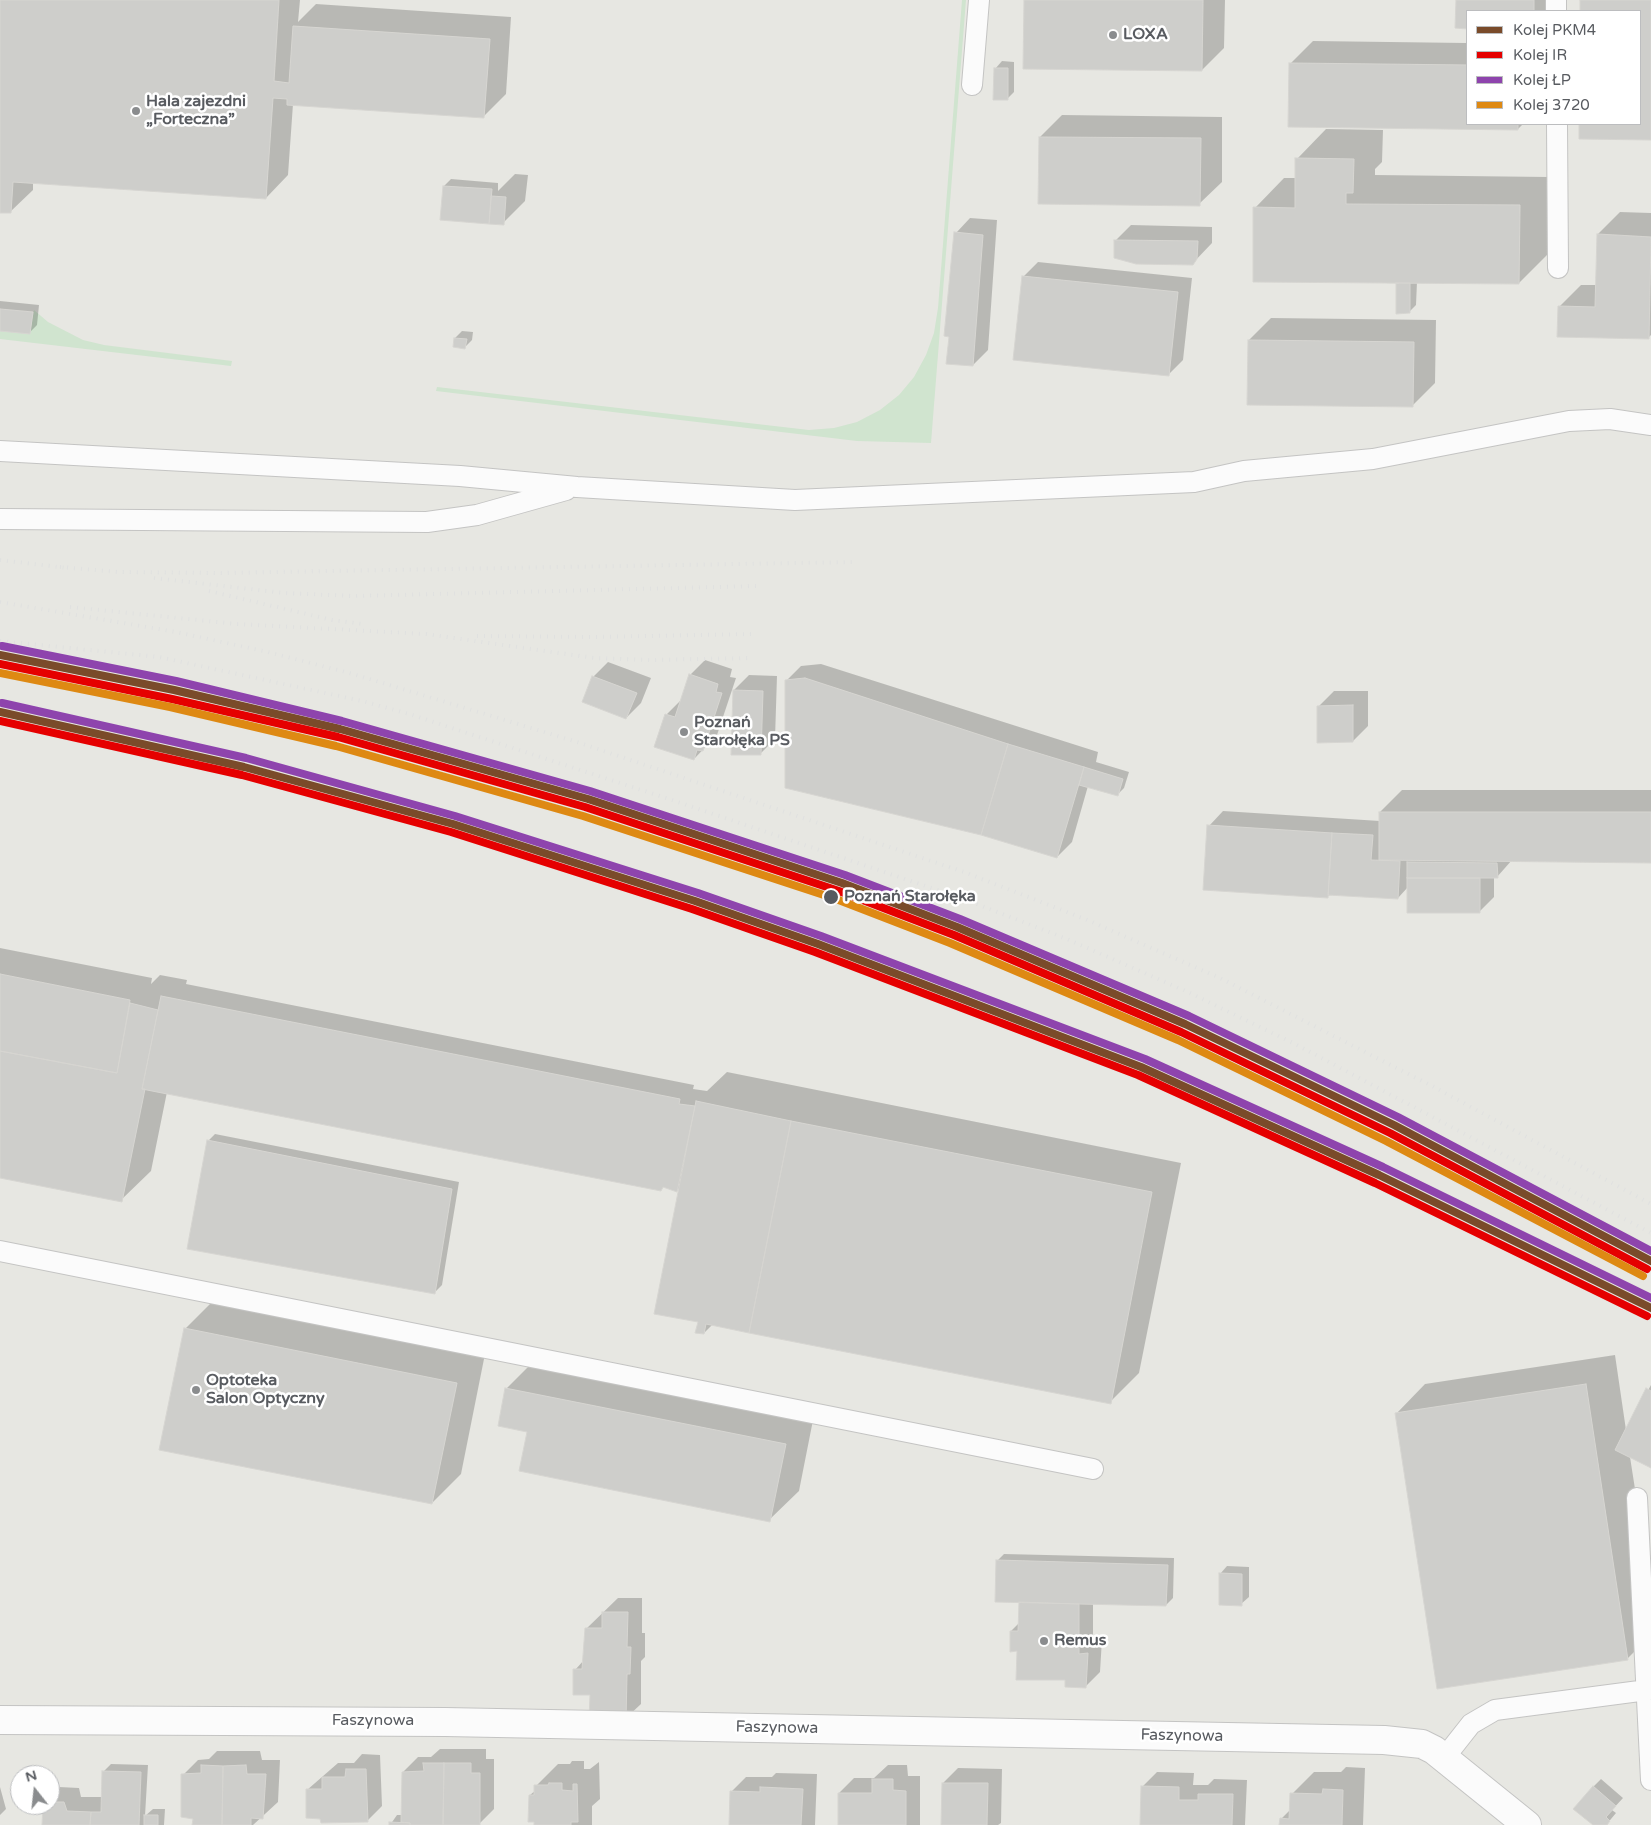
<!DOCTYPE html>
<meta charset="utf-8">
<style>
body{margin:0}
#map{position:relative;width:1651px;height:1825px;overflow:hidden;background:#e7e7e2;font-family:"Varela Round",sans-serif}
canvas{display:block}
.legend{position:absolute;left:1466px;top:10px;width:175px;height:115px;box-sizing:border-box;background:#fff;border:1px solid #bcbdbf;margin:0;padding:6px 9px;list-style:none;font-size:15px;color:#585b60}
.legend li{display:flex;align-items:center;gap:10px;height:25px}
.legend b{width:25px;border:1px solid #bcbdbf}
.north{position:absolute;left:10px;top:1765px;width:50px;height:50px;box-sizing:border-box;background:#fff;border:1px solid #bcbdbf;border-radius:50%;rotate:344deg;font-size:14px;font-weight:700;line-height:20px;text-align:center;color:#585b60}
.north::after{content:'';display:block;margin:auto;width:18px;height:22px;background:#8a8c8e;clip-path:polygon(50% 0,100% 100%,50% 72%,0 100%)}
</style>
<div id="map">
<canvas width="1651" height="1825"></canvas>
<ul class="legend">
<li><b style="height:6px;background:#7a4b2a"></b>Kolej PKM4</li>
<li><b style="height:6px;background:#e50000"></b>Kolej IR</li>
<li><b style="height:6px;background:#8e44ad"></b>Kolej ŁP</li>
<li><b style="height:6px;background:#de8913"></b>Kolej 3720</li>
</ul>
<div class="north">N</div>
</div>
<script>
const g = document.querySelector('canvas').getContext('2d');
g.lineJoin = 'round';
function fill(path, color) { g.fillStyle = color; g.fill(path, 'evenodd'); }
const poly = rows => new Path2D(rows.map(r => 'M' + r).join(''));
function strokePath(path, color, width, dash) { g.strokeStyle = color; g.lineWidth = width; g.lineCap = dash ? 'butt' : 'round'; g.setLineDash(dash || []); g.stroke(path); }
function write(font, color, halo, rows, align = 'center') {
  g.font = font + ' "Varela Round",sans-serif'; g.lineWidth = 5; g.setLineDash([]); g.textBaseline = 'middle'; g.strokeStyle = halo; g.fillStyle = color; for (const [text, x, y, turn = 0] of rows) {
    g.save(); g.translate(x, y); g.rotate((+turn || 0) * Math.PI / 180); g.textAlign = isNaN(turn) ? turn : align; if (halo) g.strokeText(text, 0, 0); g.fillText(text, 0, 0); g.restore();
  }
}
fill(poly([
 [962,0,966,0,931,443,857,441,436,391,437,387,809,430,834,428,857,422,880,410,899,395,914,377,926,355,934,333,938,308],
 [34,310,48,322,83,340,104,345,232,361,231,366,0,339,0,331,30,334]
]), '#d0e4cf');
fill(poly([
 [0,0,300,0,298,22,316,4,511,17,506,94,483,117,293,104,288,175,266,198,33,182,33,190,10,212,0,211],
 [1025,0,1225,0,1224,48,1202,70],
 [1457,0,1549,0,1549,11,1467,11,1467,27,1457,27],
 [1581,0,1651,0,1651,138,1580,138,1580,124,1640,124,1640,11,1581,11],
 [1313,41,1467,43,1467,124,1523,124,1518,129,1290,126,1290,64],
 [1002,61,1014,62,1014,92,1007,99,995,69],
 [1062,115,1222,117,1222,182,1199,204,1040,137],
 [1326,129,1383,130,1382,162,1375,169,1375,175,1549,177,1548,254,1519,283,1417,282,1416,305,1409,312,1398,282,1255,208,1284,178,1297,178,1297,159],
 [515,174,528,175,525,201,503,223,444,186,451,179,498,183,498,191],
 [1620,212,1651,213,1651,335,1648,338,1559,307,1581,285,1597,285,1598,234],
 [970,218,997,220,988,350,973,365,956,233],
 [1131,225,1212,227,1212,243,1192,264,1116,240],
 [1038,262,1192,278,1183,360,1168,375,1023,277],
 [0,301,39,305,37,325,30,332,0,330],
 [1271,318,1436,320,1435,383,1413,405,1249,340],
 [462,331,473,332,472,340,465,347,455,338],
 [705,660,732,669,730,677,736,678,717,735,694,759,666,715,681,700,690,675],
 [608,662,651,678,641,703,626,718,593,677],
 [821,664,1098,752,1096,762,1129,772,1124,788,1117,795,1088,786,1072,842,1057,857,786,681,801,666],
 [749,675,777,676,775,739,760,754,734,690],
 [1334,691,1368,691,1368,726,1353,741,1319,706],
 [1402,790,1651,790,1651,862,1512,860,1497,877,1494,877,1494,897,1479,912,1408,887,1398,898,1331,894,1327,897,1209,826,1223,811,1380,821,1380,812],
 [0,948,152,978,151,984,160,975,187,980,186,984,694,1085,693,1089,707,1091,727,1072,1181,1163,1139,1373,1110,1402,713,1324,704,1333,699,1321,680,1187,677,1191,664,1186,661,1190,167,1092,151,1171,121,1200,0,1177],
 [215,1134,459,1182,442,1285,435,1292,208,1141],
 [214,1300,485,1354,461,1474,432,1503,185,1329],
 [1615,1355,1626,1430,1651,1385,1651,1467,1630,1457,1651,1591,1651,1635,1628,1658,1396,1414,1425,1384],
 [536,1359,814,1415,799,1491,769,1520,528,1431,507,1388],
 [1004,1554,1174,1558,1173,1598,1166,1605,1093,1603,1093,1639,1102,1639,1100,1672,1085,1687,1066,1679,1018,1649,1011,1631,1020,1622,1020,1603,997,1561],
 [1227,1566,1249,1567,1249,1597,1241,1604,1220,1574],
 [618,1598,642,1598,642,1633,645,1633,645,1657,641,1661,641,1704,626,1718,591,1694,575,1670,584,1660,587,1628],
 [440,1749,486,1749,486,1759,494,1759,494,1809,479,1824,390,1825,397,1815,403,1815,403,1772,418,1757,431,1757],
 [217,1751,260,1751,262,1760,280,1760,278,1802,253,1825,193,1825,194,1817,183,1775,198,1760,209,1759],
 [362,1754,380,1755,382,1806,367,1821,307,1790,338,1763,354,1763],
 [572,1761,584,1761,584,1769,590,1769,599,1762,600,1799,592,1806,592,1825,535,1825,530,1795,536,1790,536,1786,558,1764,570,1764],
 [111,1764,148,1765,145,1816,153,1809,165,1809,164,1825,43,1825,44,1805,50,1805,50,1796,59,1787,79,1788,81,1797,102,1797,104,1771],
 [888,1765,907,1765,908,1776,920,1776,920,1825,839,1825,839,1793,854,1778,874,1778],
 [1346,1767,1365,1768,1363,1825,1281,1825,1281,1819,1291,1809,1292,1794,1314,1772,1341,1772],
 [958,1768,1002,1769,1001,1823,998,1825,942,1825,943,1783],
 [1157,1772,1194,1773,1193,1785,1208,1785,1214,1779,1247,1780,1245,1825,1141,1825,1142,1787],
 [776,1773,817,1774,815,1825,730,1825,731,1792,746,1777,772,1777],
 [1601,1779,1623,1798,1612,1810,1616,1813,1606,1825,1595,1825,1594,1786],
 [0,1787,6,1809,0,1815]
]), '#0003');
const building = poly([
 [0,0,279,0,274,81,289,83,293,26,490,39,484,118,287,105,287,99,273,98,266,199,13,182,11,213,0,213,0,0],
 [1024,0,1203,0,1202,71,1023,69,1024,0],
 [1456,0,1534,0,1534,11,1467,11,1467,29,1455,28,1456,0],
 [1580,0,1651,0,1651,140,1579,139,1579,124,1640,124,1640,11,1580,11,1580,0],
 [1289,63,1467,65,1467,124,1518,124,1518,130,1288,127,1289,63],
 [994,68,1008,68,1008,100,993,100,994,68],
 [1039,137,1201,138,1200,206,1038,204,1039,137],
 [1295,158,1354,159,1353,193,1346,193,1346,204,1520,205,1519,284,1253,282,1253,207,1295,208,1295,158],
 [443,186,492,189,489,224,440,220,443,186],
 [491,196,506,197,504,225,489,224,491,196],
 [954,232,983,235,973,366,946,364,949,337,944,336,954,232],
 [1597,234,1651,237,1649,339,1557,337,1558,306,1595,307,1597,234],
 [1114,240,1198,241,1197,259,1193,265,1136,264,1114,258,1114,240],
 [1022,276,1178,292,1169,376,1013,360,1022,276],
 [1396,283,1410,283,1410,313,1396,314,1396,283],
 [0,309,33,312,30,334,0,331,0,309],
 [454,338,467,339,465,349,453,347,454,338],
 [1248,340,1414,342,1413,407,1247,405,1248,340],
 [689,674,718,684,716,692,722,693,703,751,697,750,694,760,654,747,665,714,675,717,689,674],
 [592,676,637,693,626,719,582,702,592,676],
 [805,678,1008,744,981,835,785,788,785,680,805,678],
 [733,690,763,691,761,755,731,755,733,690],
 [1353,705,1353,742,1317,743,1317,706,1353,705],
 [1008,744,1084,767,1057,858,981,835,1008,744],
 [1084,767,1123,779,1118,796,1079,785,1084,767],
 [1379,812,1651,812,1651,863,1379,860,1379,812],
 [1207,825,1332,833,1328,898,1203,890,1207,825],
 [1332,833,1373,835,1371,860,1400,861,1398,899,1328,895,1332,833],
 [1407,862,1497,863,1498,878,1407,878,1407,862],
 [1407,878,1480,878,1480,913,1407,913,1407,878],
 [0,974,130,1000,117,1073,0,1051,0,974],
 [161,996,680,1099,679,1104,695,1106,677,1192,663,1187,661,1191,142,1089,161,996],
 [130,1003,158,1010,142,1089,145,1089,122,1202,0,1178,0,1051,117,1073,130,1003],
 [696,1101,791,1121,749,1333,706,1324,704,1334,695,1333,698,1322,654,1314,696,1101],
 [791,1121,1152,1192,1111,1404,749,1333,791,1121],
 [207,1140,452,1189,435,1294,187,1249,207,1140],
 [184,1328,457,1383,432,1504,159,1450,184,1328],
 [1586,1384,1628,1660,1437,1689,1395,1413,1586,1384],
 [505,1388,786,1444,770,1522,519,1471,527,1432,498,1426,505,1388],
 [1646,1388,1651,1391,1651,1468,1615,1450,1646,1388],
 [996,1560,1168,1565,1166,1606,995,1602,996,1560],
 [1219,1573,1242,1574,1242,1606,1219,1605,1219,1573],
 [1019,1602,1079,1604,1079,1654,1088,1653,1086,1688,1065,1687,1065,1680,1016,1680,1017,1651,1010,1652,1010,1631,1018,1631,1019,1602],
 [602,1612,628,1612,627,1647,631,1647,630,1674,627,1674,626,1720,589,1719,590,1695,573,1695,573,1669,582,1669,585,1628,602,1628,602,1612],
 [423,1763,444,1763,443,1825,410,1825,410,1823,401,1822,402,1772,424,1771,423,1763],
 [444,1763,471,1763,471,1773,480,1773,480,1825,443,1825,444,1763],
 [201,1765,223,1766,222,1825,192,1825,193,1819,181,1817,181,1774,201,1773,201,1765],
 [246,1765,247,1774,266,1774,263,1819,251,1818,251,1825,222,1825,223,1766,246,1765],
 [346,1769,366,1769,368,1822,321,1823,320,1819,306,1818,306,1789,322,1789,322,1777,345,1777,346,1769],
 [102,1771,141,1772,139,1825,90,1825,91,1812,101,1812,102,1771],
 [872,1779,893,1779,893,1790,906,1791,906,1825,838,1825,838,1793,872,1793,872,1779],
 [549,1783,562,1783,562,1790,573,1791,573,1784,577,1784,578,1822,571,1822,571,1825,534,1825,534,1822,528,1822,529,1795,534,1795,534,1785,548,1785,549,1783],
 [942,1783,988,1783,987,1825,941,1825,942,1783],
 [1141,1786,1179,1787,1179,1800,1198,1800,1198,1794,1233,1794,1232,1825,1140,1825,1141,1786],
 [1593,1786,1616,1806,1606,1817,1610,1821,1607,1825,1593,1825,1573,1809,1593,1786],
 [760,1787,803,1789,801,1825,729,1825,730,1791,760,1792,760,1787],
 [1323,1789,1343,1790,1342,1825,1279,1825,1280,1818,1289,1819,1290,1793,1322,1794,1323,1789],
 [50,1802,64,1802,67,1811,91,1812,90,1825,42,1825,43,1805,50,1805,50,1802],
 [144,1815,158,1815,158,1825,144,1825,144,1815],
 [389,1822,410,1823,410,1825,389,1825,389,1822]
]);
fill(building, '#cececb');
strokePath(building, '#d6d5d1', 1);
const service = poly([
 [1556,0,1556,11],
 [972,85,979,0],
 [1557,124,1558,268],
 [0,451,460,476,577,487,795,500,1194,482,1244,471,1373,459,1569,421,1610,419,1651,425],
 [0,519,427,522,477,515,566,490],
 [0,1251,1093,1469],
 [1637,1498,1651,1780],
 [1445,1757,1471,1724,1495,1710,1647,1690]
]);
const minor = poly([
 [0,1720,445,1722,1384,1740,1422,1744,1434,1750,1527,1825]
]);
strokePath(service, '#c4c4c3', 22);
strokePath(minor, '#c4c4c3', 30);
strokePath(service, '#fbfbfb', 20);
strokePath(minor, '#fbfbfb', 28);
strokePath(poly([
 [0,560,67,568],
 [60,567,118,572,215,573,853,562],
 [154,578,284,593,352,596,759,586],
 [209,591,332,620,363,624],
 [0,602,176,632,268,652,353,674,574,741,964,872,1085,919,1220,978,1432,1086,1651,1204],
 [70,607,237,624,426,634,594,658,650,660,753,658],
 [477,636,594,637,754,634],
 [0,641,159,657,362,701,409,714,675,801,961,898,1067,939,1190,993,1299,1046,1651,1233]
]), '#e0e1e0', 4, [1, 6]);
strokePath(poly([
 [0,655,174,690,340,729,588,799,842,883,957,927,1185,1024,1394,1125,1651,1261],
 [0,712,244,767,453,824,695,901,818,944,1141,1067,1379,1175,1651,1308]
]), '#7a4b2a', 8);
strokePath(poly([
 [0,664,172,699,338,737,585,807,839,891,954,935,1181,1032,1390,1133,1647,1269],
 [0,721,242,775,451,832,692,909,815,952,1138,1075,1375,1183,1647,1316]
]), '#e50000', 8);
strokePath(poly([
 [2,646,176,681,342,721,590,791,845,875,960,919,1189,1016,1398,1117,1651,1251],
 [2,703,246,758,455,816,698,893,821,936,1145,1059,1383,1167,1651,1298]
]), '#8e44ad', 8);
strokePath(poly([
 [0,673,170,707,336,746,583,816,836,899,950,943,1178,1040,1386,1141,1643,1276]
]), '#de8913', 8);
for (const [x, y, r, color] of [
 [1113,35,5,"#8a8c8e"],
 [136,111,5,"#8a8c8e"],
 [684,732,5,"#8a8c8e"],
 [831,897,8,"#585b60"],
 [196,1390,5,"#8a8c8e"],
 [1044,1641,5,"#8a8c8e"]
]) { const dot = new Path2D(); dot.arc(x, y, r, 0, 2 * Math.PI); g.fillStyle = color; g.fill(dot); strokePath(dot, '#fff', 2); }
write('bold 16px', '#585b60', '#fff', [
 ["LOXA",1123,35],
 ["Hala zajezdni",146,102],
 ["„Forteczna”",146,120],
 ["Poznań",694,723],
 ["Starołęka PS",694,741],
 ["Optoteka",206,1381],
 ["Salon Optyczny",206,1399],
 ["Remus",1054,1641]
], 'left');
write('bold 16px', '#585b60', '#fff', [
 ["Poznań Starołęka",844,897]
], 'left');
write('16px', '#585b60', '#fff', [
 ["Faszynowa",373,1721],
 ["Faszynowa",777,1728,1],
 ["Faszynowa",1182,1736,1]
]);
</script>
